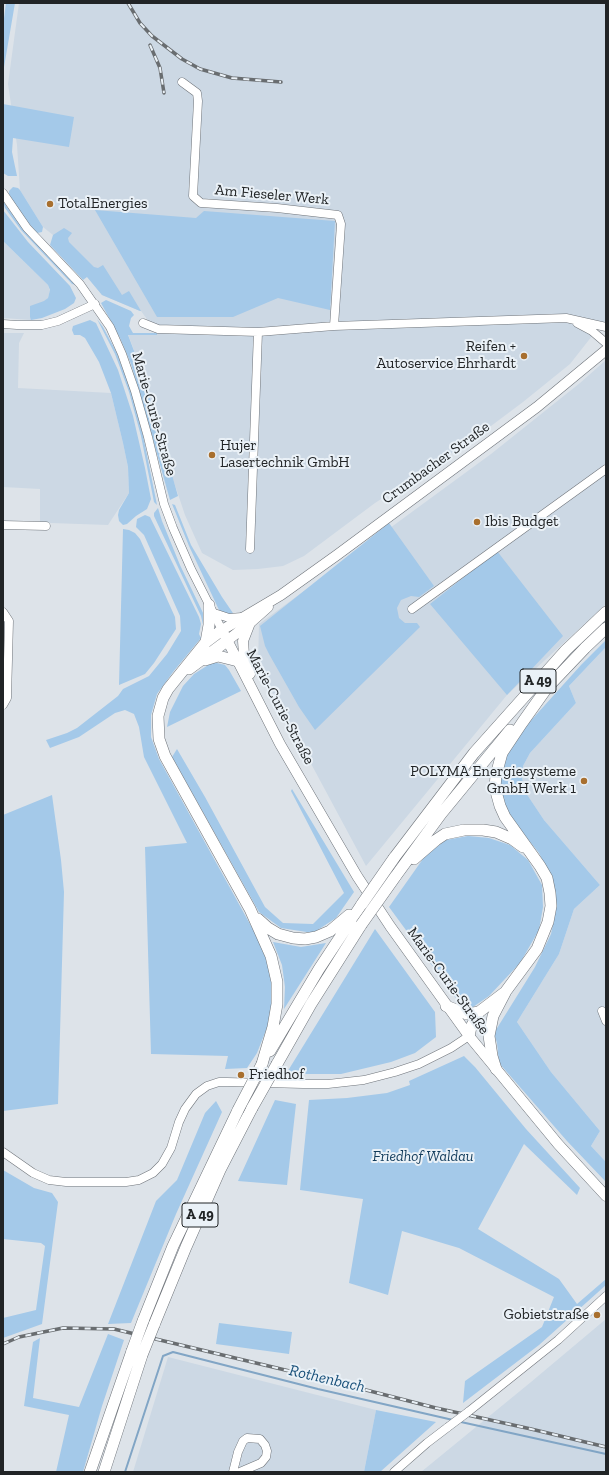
<!DOCTYPE html>
<meta charset="utf-8">
<style>
body{margin:0}
#map{position:relative;width:609px;height:1475px;overflow:hidden;background:#dde3e9;font-family:"Zilla Slab",serif}
canvas{display:block}
.frame{position:absolute;inset:0;border:4px solid #212426;pointer-events:none}
</style>
<div id="map">
<canvas width="609" height="1475"></canvas>
<div class="frame"></div>
</div>
<script>
const g = document.querySelector('canvas').getContext('2d');
g.lineJoin = 'round';
function fill(path, color) { g.fillStyle = color; g.fill(path, 'evenodd'); }
const poly = rows => new Path2D(rows.map(r => 'M' + r).join(''));
function strokePath(path, color, width, dash) { g.strokeStyle = color; g.lineWidth = width; g.lineCap = dash ? 'butt' : 'round'; g.setLineDash(dash || []); g.stroke(path); }
function write(font, color, halo, rows, align = 'center') {
  g.font = font + ' "Zilla Slab",serif'; g.lineWidth = 4; g.setLineDash([]); g.textBaseline = 'middle'; g.strokeStyle = halo; g.fillStyle = color; for (const [text, x, y, turn = 0] of rows) {
    g.save(); g.translate(x, y); g.rotate((+turn || 0) * Math.PI / 180); g.textAlign = isNaN(turn) ? turn : align; if (halo) g.strokeText(text, 0, 0); g.fillText(text, 0, 0); g.restore();
  }
}
fill(poly([
 [19,3,606,3,606,322,603,322,570,364,523,402,475,438,375,503,304,556,283,566,258,569,233,570,202,553,185,515,170,470,155,415,139,364,128,334,157,335,157,333,141,311,140,311,102,295,53,235,43,227,20,190,17,145,8,84],
 [3,241,48,285,50,291,48,298,31,320,3,318],
 [3,333,24,333,19,343,18,388,111,393,123,443,128,467,129,493,108,525,51,523,40,522,40,489,3,487],
 [606,360,606,604,507,695,366,866,258,665,259,624,491,454,580,383],
 [606,647,606,1162,591,1146,600,1131,551,1072,517,1022,559,954,574,909,600,885,544,820,526,793,522,778,523,766,530,753,576,703,569,686],
 [606,1319,606,1472,421,1472,531,1382],
 [168,1357,376,1410,364,1472,133,1472]
]), '#ccd8e4');
fill(poly([
 [6,3,15,3,3,73,3,26],
 [3,104,74,117,69,147,13,138,12,152,17,176,8,176,3,173],
 [13,187,18,188,20,190,43,227,42,232,37,233,20,213,9,194,9,191],
 [3,201,23,229,76,285,72,284,21,230,5,208],
 [3,210,28,242,70,286,76,298,74,303,65,309,42,318,31,320,30,317,30,306,44,301,48,298,50,290,48,285,3,241],
 [95,210,196,218,204,211,335,221,330,310,278,298,233,317,157,317],
 [64,228,72,233,68,238,69,242,94,267,98,268,103,265,122,295,129,291,141,311,140,311,102,295,87,277,83,280,50,245,53,235],
 [106,300,131,311,134,315,131,318,129,326,133,333,157,333,157,335,128,335,139,364,155,415,178,496,170,500,139,391,131,364,120,338,101,303],
 [97,319,103,327,117,353,131,391,143,435,157,505,154,502,141,436,129,392,115,354],
 [90,320,96,323,118,370,133,416,145,468,151,499,147,509,136,516,127,524,123,525,119,521,118,515,119,510,129,493,128,467,123,443,111,393,99,362,85,338,80,335,74,335,72,330,73,326],
 [172,504,175,505,191,545,222,597,235,616,222,612,219,610,189,546],
 [158,508,162,521,180,565,204,615,204,629,201,616,154,516,154,513],
 [145,515,150,517,199,617,201,624,199,634,201,638,173,672,157,694,151,715,151,737,159,759,256,935,269,966,272,991,270,1020,257,1053,247,1068,225,1069,228,1056,151,1054,145,847,187,843,144,757,139,727,134,714,125,710,115,713,79,737,50,748,46,740,67,733,77,728,118,696,123,689,149,676,167,654,181,631,180,616,144,535,136,527,137,519],
 [389,523,434,586,419,597,411,596,401,600,397,608,399,618,405,623,417,623,420,627,315,730,299,707,269,654,265,646,260,626],
 [123,529,129,530,135,533,140,539,175,617,176,629,154,663,145,674,119,685],
 [497,551,563,636,507,695,430,604],
 [606,640,606,647,569,686,576,703,530,753,523,766,522,778,526,793,544,820,600,885,574,909,559,954,517,1022,551,1072,600,1131,591,1146,606,1162,606,1182,567,1141,499,1063,497,1043,494,1033,535,967,551,934,556,910,556,894,546,867,539,853,510,817,502,795,500,776,503,762,511,747,526,726,581,665],
 [213,662,225,665,229,670,241,691,167,727,170,712,183,686,194,674],
 [177,749,205,797,265,907,283,923,313,924,344,893,291,791,292,789,354,892,336,918,313,933,281,928,259,912,172,757],
 [52,795,61,860,64,892,58,1104,3,1111,3,815],
 [468,836,489,838,510,845,528,860,542,885,543,907,539,930,520,963,489,996,473,1007,461,1005,389,907,425,856,446,840],
 [375,929,435,1012,436,1037,415,1053,391,1062,341,1074,286,1074],
 [273,942,301,947,326,943,284,1009,285,987,282,965],
 [464,1056,475,1067,526,1129,580,1188,577,1195,524,1144,478,1229,559,1279,577,1304,606,1279,606,1285,539,1345,463,1403,465,1381,542,1327,554,1297,459,1248,402,1231,388,1295,349,1283,363,1199,300,1190,309,1100,347,1098,387,1093,410,1085,409,1081],
 [275,1100,296,1104,287,1185,238,1181],
 [216,1101,222,1112,176,1214,131,1323,108,1324,156,1201,177,1180,205,1113],
 [3,1170,34,1188,52,1193,58,1202,42,1324,3,1338,3,1318,36,1310,45,1246,41,1243,3,1239],
 [219,1323,292,1332,289,1354,216,1344],
 [108,1334,124,1340,102,1406,83,1472,56,1472,69,1415,24,1406,33,1342,40,1338,33,1398,79,1407],
 [376,1410,436,1422,380,1472,364,1472]
]), '#a4c9e9');
strokePath(poly([
 [461,1422,606,1454],
 [125,1472,163,1356,173,1352,318,1389,453,1420]
]), '#81a5c5', 2);
const minor = poly([
 [182,82,197,93,198,101,193,196,201,203,277,208,338,215,341,224,334,326],
 [3,193,27,228,80,284,110,327,122,354,135,391,148,437,164,504,173,528,191,569,222,630],
 [143,323,158,329,258,332,334,326,566,318,606,327],
 [577,323,592,331,606,343],
 [3,324,17,325,42,325,58,321,95,304],
 [3,525,46,526],
 [250,549,258,332],
 [412,609,606,469],
 [3,612,9,621,7,698,3,705],
 [214,613,229,618,242,617],
 [602,1011,606,1021],
 [3,1152,33,1173,49,1180,66,1182,126,1182,139,1180,153,1173,162,1164,171,1148,179,1122,185,1109,196,1094,207,1086,219,1082,227,1082,303,1084,328,1084,364,1080,395,1072,419,1064,451,1048,469,1036],
 [468,1412,558,1340,606,1296],
 [233,1472,238,1452,243,1441,247,1438,260,1439,265,1445,267,1451,266,1457,261,1463,240,1472],
 [394,1472,427,1443,448,1427]
]);
const major = poly([
 [606,350,537,407,337,555,281,595,222,630,280,744,357,876,390,926,469,1036,558,1144,606,1196],
 [228,640,250,623,268,607],
 [250,674,244,655,243,641,250,623]
]);
const highway = poly([
 [222,630,206,642,168,689,163,698,158,716,159,739,165,756,250,909,271,956,277,982,277,1004,273,1027,262,1064],
 [206,642,209,625,209,605],
 [205,660,218,656,238,661],
 [189,669,228,640],
 [545,690,585,648,606,628],
 [394,858,474,753,566,650,606,612],
 [414,859,436,840,445,834,464,830,483,830,496,832,512,839,523,847],
 [395,877,441,814,510,730],
 [258,919,268,928,278,934,293,938,305,939,316,937,330,931,349,915],
 [446,1006,467,1014,479,1012],
 [469,1036,471,1027,479,1012,504,993],
 [270,1051,319,969,362,904],
 [277,1064,311,1004,361,925],
 [496,1069,492,1056,489,1036,493,1016,506,991,537,949,548,922,551,906,550,893,547,878,540,866,505,817,500,806,495,788,496,775,502,753,522,723,549,685],
 [143,1321,173,1246,238,1110],
 [154,1325,186,1247,220,1170,252,1108],
 [90,1472,132,1351],
 [104,1472,142,1355]
]);
strokePath(minor, '#6f747a', 9);
strokePath(major, '#6f747a', 11);
strokePath(highway, '#6f747a', 12);
strokePath(minor, '#fff', 8);
strokePath(major, '#fff', 10);
strokePath(highway, '#fff', 11);
const rail = poly([
 [128,3,140,23,152,36,182,59,200,69,232,78,281,82],
 [150,45,160,68,164,93],
 [3,1344,19,1337,63,1328,114,1329,331,1381,436,1408,531,1429,606,1447]
]);
strokePath(rail, '#696d70', 3.5);
strokePath(rail, '#eaf1f7', 2, [6]);
const minorBridge = poly([
 [448,1427,468,1412]
]);
const highwayBridge = poly([
 [362,904,394,858],
 [361,925,395,877],
 [252,1108,277,1064],
 [238,1110,262,1064],
 [132,1351,143,1321],
 [142,1355,154,1325]
]);
strokePath(minorBridge, '#6f747a', 9, []);
strokePath(highwayBridge, '#6f747a', 12, []);
strokePath(minorBridge, '#fff', 8);
strokePath(highwayBridge, '#fff', 11);
for (const [x, y, r, color] of [
 [50,204,4,"#a86f2e"],
 [524,356,4,"#a86f2e"],
 [212,455,4,"#a86f2e"],
 [477,522,4,"#a86f2e"],
 [584,781,4,"#a86f2e"],
 [241,1075,4,"#a86f2e"],
 [597,1315,4,"#a86f2e"]
]) { const dot = new Path2D(); dot.arc(x, y, r, 0, 2 * Math.PI); g.fillStyle = color; g.fill(dot); strokePath(dot, '#eaf1f7', 1.5); }
for (const [x, y, w] of [
 [538,681,36],
 [200,1215,36]
]) { const box = new Path2D(); box.roundRect(x - w / 2, y - 12, w, 24, 3); g.fillStyle = '#eaf1f7'; g.fill(box); strokePath(box, '#212426', 1); }
write('bold 14px', '#212426', null, [
 ["A 49",538,681],
 ["A 49",200,1215]
]);
write('15px', '#212426', '#eaf1f7', [
 ["Am Fieseler Werk",272,195,5],
 ["Marie-Curie-Straße",154,414,74],
 ["Crumbacher Straße",436,463,-36],
 ["Marie-Curie-Straße",280,707,62],
 ["Marie-Curie-Straße",448,981,54]
]);
write('15px', '#212426', '#eaf1f7', [
 ["TotalEnergies",58,204],
 ["Reifen +",516,347,"right"],
 ["Autoservice Ehrhardt",516,364,"right"],
 ["Hujer",220,446],
 ["Lasertechnik GmbH",220,463],
 ["Ibis Budget",485,522],
 ["POLYMA Energiesysteme",576,772,"right"],
 ["GmbH Werk 1",576,789,"right"],
 ["Friedhof",249,1075],
 ["Gobietstraße",589,1315,"right"]
], 'left');
write('italic 15px', '#113b5b', '#eaf1f7', [
 ["Friedhof Waldau",423,1157]
]);
write('italic 16px', '#174f79', '#eaf1f7', [
 ["Rothenbach",327,1379,13]
]);
</script>
